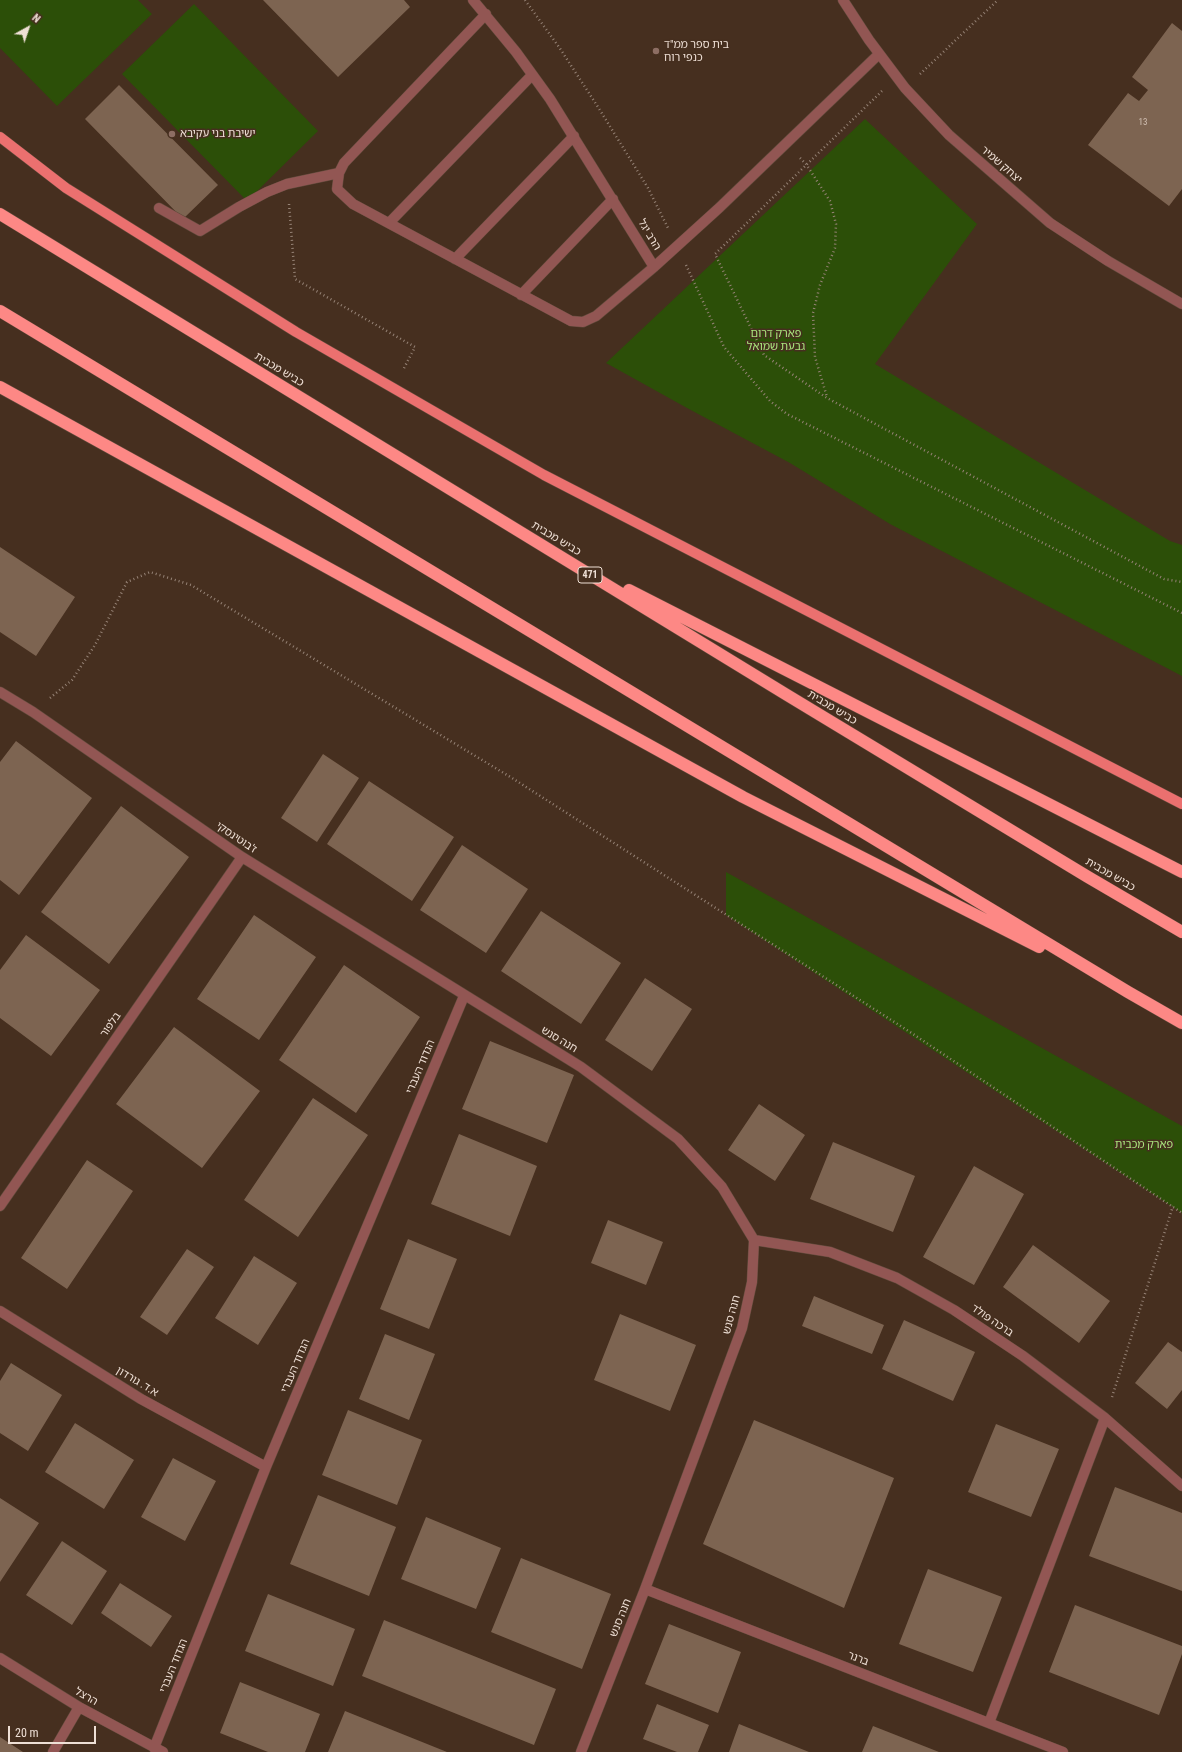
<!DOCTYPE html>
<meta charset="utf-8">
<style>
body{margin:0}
#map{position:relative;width:1182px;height:1752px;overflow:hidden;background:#462f1f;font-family:"Roboto Condensed",sans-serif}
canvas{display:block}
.north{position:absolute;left:8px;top:8px;width:40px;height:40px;-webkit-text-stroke:3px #462f1f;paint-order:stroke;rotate:40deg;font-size:11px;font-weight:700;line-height:16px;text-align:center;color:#eedfd5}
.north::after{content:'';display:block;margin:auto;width:14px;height:18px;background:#eedfd5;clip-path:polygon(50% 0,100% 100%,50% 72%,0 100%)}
.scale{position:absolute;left:8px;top:1726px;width:88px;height:18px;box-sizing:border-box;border:2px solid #eedfd5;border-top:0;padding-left:5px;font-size:12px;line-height:14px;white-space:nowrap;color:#eedfd5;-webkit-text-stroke:3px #462f1f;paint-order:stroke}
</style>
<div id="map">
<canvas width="1182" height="1752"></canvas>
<div class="north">N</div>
<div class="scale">20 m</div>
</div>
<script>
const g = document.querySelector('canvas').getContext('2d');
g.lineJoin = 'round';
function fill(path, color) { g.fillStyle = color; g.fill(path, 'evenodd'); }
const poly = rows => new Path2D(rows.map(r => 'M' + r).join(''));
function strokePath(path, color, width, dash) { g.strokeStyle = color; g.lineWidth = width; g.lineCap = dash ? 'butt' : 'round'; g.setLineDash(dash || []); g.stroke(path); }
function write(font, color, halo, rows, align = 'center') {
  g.font = font + ' "Roboto Condensed","Noto Sans Hebrew",sans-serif'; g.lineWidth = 3; g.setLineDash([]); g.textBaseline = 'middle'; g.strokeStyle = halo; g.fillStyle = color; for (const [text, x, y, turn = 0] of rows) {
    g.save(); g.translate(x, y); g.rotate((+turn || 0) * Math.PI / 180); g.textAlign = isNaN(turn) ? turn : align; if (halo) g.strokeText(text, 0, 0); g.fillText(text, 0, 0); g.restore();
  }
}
fill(poly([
 [0,0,138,0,152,14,57,106,0,48],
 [194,4,318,131,247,201,122,74],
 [865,119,977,224,875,364,1170,541,1182,545,1182,676,890,524,790,463,687,408,606,363],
 [726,872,1182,1126,1182,1213,726,915]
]), '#2c4f08');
fill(poly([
 [263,0,404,0,410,7,338,77],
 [1172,23,1182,31,1182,189,1169,206,1088,145,1128,93,1139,101,1148,90,1132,77],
 [119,85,218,185,183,219,85,119],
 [0,547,75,597,36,656,0,632],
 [16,741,92,798,19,895,0,880,0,762],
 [323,754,359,778,317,842,281,818],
 [369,781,454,837,412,901,327,844],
 [121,806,189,857,109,964,41,912],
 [462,845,528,889,486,953,420,910],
 [541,911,621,963,581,1024,501,971],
 [254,915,316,957,259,1040,197,999],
 [26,935,100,990,51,1056,0,1018,0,970],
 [344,965,420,1017,356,1113,279,1060],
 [645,978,692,1009,652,1071,605,1040],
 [174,1027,260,1091,202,1168,116,1104],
 [490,1041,574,1075,547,1143,462,1109],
 [313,1098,368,1135,298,1237,244,1200],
 [759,1104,805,1135,775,1181,728,1150],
 [459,1134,537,1166,510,1236,431,1204],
 [833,1142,915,1176,893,1232,810,1199],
 [87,1160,133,1191,67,1289,21,1258],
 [974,1166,1024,1194,974,1285,923,1257],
 [608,1220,663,1242,646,1285,591,1263],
 [408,1239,457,1259,429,1329,380,1309],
 [1033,1245,1110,1301,1079,1343,1003,1287],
 [187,1249,214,1267,167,1335,140,1317],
 [254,1256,297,1283,258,1345,215,1318],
 [814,1296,884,1325,872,1354,802,1326],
 [620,1314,696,1345,670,1411,594,1380],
 [904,1320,975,1352,953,1401,882,1369],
 [385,1334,435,1354,409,1420,359,1399],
 [1168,1342,1182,1352,1182,1390,1167,1409,1135,1383],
 [11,1363,62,1395,28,1451,0,1433,0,1381],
 [348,1410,422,1440,397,1505,322,1475],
 [754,1420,894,1478,844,1608,703,1544],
 [75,1423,134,1460,104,1509,45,1472],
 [996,1424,1059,1449,1031,1517,968,1492],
 [173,1458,216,1481,185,1541,141,1517],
 [1115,1487,1182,1513,1182,1591,1089,1556],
 [318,1495,396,1527,369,1596,290,1564],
 [0,1498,39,1523,0,1582],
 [426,1517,501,1548,476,1609,401,1579],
 [62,1541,107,1571,72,1625,26,1595],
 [521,1558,611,1594,582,1669,491,1632],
 [928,1569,1002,1597,973,1672,899,1644],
 [120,1583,172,1616,151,1647,101,1613],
 [268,1594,355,1629,333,1686,245,1651],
 [1075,1605,1182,1646,1182,1654,1159,1715,1049,1672],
 [384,1620,556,1689,534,1745,362,1676],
 [669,1624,741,1652,718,1713,645,1684],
 [240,1682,320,1714,305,1752,268,1752,220,1733],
 [657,1704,709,1725,698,1752,677,1752,643,1739],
 [345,1711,447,1752,328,1752],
 [739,1724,809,1752,729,1752],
 [873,1726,939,1752,862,1752],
 [0,1737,23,1752,0,1752]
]), '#7d6451');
const minor = poly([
 [473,0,516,52,550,99,654,267,719,208,879,54],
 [843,0,869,40,905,88,949,135,1050,223,1108,261,1182,304],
 [486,14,344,163,339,173,337,189,353,204,571,321,583,322,596,316,654,267],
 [159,208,200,231,239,207,267,192,287,184,339,173],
 [389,223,532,75],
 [455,259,574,136],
 [521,295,613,199],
 [0,692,33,712,242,857,581,1067,678,1139,722,1187,754,1240,752,1282,742,1328,645,1589,581,1752],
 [0,1206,242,857],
 [754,1240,830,1252,897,1278,954,1310,1023,1356,1105,1418,1182,1486],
 [0,1311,141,1399,266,1467],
 [645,1589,1063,1752],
 [0,1658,79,1707,163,1752],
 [989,1723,1105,1418],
 [154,1748,266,1467,464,996],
 [53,1752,79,1707]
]);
const major = poly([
 [0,137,66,188,296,332,544,475,1182,804]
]);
const highway = poly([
 [0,214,787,695,1088,877,1182,932],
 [0,311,1128,992,1182,1023],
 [0,387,743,797,1039,947],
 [629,590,1182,872]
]);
strokePath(minor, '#614b3c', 11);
strokePath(major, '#614b3c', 11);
strokePath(highway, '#614b3c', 13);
strokePath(poly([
 [525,0,559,47,598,107,648,188,668,228],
 [920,74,998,0],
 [882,91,715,254,764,355,827,398,1164,579,1182,582],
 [800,158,806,164,830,201,836,224,835,248,820,285,813,313,815,357,827,397],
 [289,204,295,279,415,347,403,370],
 [686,265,724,347,770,401,787,414,1182,613],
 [50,698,72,680,95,645,127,582,150,572,191,585,512,778,910,1032,1182,1213],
 [1112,1397,1173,1206]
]), '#968376', 2.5, [1, 3]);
strokePath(minor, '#925653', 10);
strokePath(major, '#eb706f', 10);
strokePath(highway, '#fd8885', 12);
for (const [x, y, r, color] of [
 [656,51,4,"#8d6e63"],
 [172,134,4,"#8d6e63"]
]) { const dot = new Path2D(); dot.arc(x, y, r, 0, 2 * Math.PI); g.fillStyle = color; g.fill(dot); strokePath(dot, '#462f1f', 1.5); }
write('9px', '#d2c0b4', null, [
 ["13",1143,123]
]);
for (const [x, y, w] of [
 [590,575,24]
]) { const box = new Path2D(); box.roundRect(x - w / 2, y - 8, w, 16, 3); g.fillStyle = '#462f1f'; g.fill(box); strokePath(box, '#eedfd5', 1); }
write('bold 10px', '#eedfd5', null, [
 ["471",590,575]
]);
write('11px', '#eedfd5', '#462f1f', [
 ["בית ספר ממ\"ד",664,45],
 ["כנפי רוח",664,58],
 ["ישיבת בני עקיבא",180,134]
], 'left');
write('11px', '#eedfd5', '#462f1f', [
 ["יצחק שמיר",1001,165,41],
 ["הרב יגל",649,235,59],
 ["כביש מכבית",279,370,31],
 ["כביש מכבית",556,539,31],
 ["כביש מכבית",832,708,31],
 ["ז'בוטינסקי",236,838,34],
 ["כביש מכבית",1110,875,30],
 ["בלפור",111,1025,-55],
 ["חנה סנש",559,1040,31],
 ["הגדוד העברי",421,1067,-67],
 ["חנה סנש",732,1315,-75],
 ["ברכה פולד",992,1321,34],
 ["הגדוד העברי",296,1366,-67],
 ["א.ד. גורדון",137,1382,31],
 ["חנה סנש",621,1618,-68],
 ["ברנר",858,1659,21],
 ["הגדוד העברי",174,1666,-68],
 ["הרצל",86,1697,30]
]);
write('11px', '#a8e57c', '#462f1f', [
 ["פארק דרום",776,334],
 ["גבעת שמואל",776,347],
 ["פארק מכבית",1144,1145]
]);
</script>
